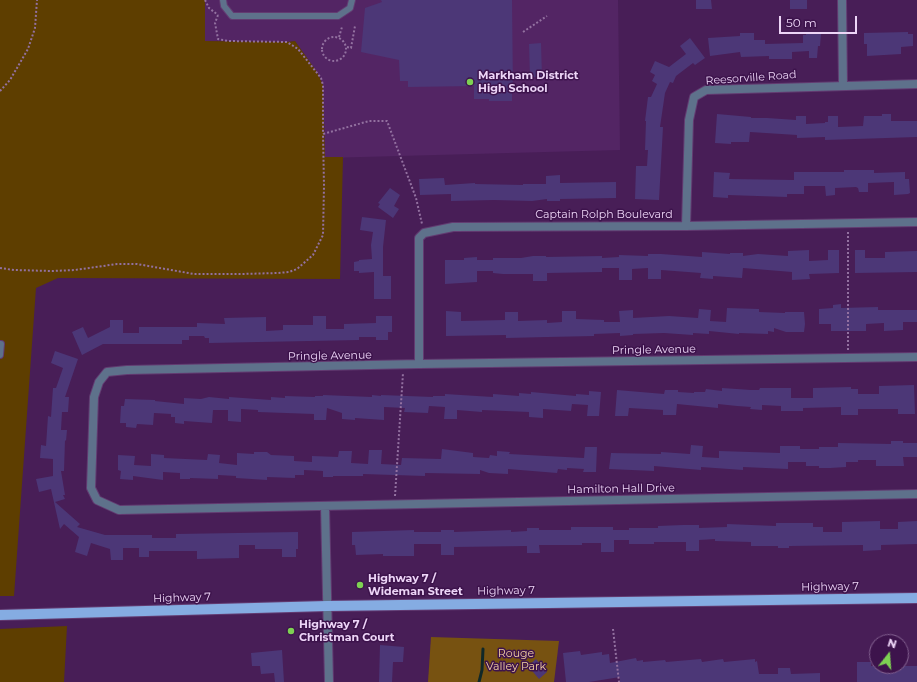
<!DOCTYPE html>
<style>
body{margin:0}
#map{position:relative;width:917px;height:682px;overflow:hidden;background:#481e57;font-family:Montserrat,sans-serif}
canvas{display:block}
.north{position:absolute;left:869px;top:634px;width:40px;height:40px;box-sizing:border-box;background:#3d134c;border:1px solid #836190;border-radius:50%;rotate:17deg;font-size:11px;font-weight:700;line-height:16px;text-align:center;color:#edd5f7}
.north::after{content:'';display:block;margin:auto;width:14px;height:18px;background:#7ed153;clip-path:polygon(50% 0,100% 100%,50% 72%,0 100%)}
.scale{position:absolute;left:779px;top:16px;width:78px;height:18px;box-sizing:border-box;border:2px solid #edd5f7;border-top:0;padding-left:5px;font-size:12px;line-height:14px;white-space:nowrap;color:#edd5f7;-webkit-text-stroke:3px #3d134c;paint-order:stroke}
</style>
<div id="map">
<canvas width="917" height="682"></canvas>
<div class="north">N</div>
<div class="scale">50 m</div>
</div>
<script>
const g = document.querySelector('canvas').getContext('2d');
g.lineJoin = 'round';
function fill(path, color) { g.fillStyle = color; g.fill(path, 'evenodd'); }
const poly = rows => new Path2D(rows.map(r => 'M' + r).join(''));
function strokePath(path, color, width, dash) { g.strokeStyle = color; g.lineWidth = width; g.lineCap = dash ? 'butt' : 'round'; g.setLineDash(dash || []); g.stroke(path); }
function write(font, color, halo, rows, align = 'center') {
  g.font = font + ' Montserrat,sans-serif'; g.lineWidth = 3; g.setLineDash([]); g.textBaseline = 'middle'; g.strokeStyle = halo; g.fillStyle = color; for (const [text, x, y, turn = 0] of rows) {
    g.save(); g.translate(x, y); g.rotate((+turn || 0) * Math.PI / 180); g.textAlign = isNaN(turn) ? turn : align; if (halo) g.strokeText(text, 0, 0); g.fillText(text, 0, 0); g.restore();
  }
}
fill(poly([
 [205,0,618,0,620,150,325,158,323,85,317,72,295,41,287,42,205,41]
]), '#532564');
fill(poly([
 [0,0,205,0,205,41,287,42,295,41,317,72,323,85,325,157,343,157,340,279,58,278,36,288,14,596,0,596],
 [67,626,64,682,0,682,0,629]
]), '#5e3e00');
fill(poly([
 [431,637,559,641,554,682,428,682]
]), '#775211');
strokePath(poly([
 [479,682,482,670,483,649]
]), '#102828', 3);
fill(poly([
 [381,0,512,0,513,93,512,93,512,101,489,101,489,99,474,99,474,86,408,87,408,81,400,81,399,60,361,52,365,8,382,2],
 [696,0,711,0,712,9,696,9],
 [790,0,807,0,807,9,790,9],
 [908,32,908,34,913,34,913,46,901,47,901,54,867,56,867,44,864,44,864,33],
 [740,33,754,33,754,40,765,40,765,44,803,43,803,35,806,35,806,33,821,34,820,46,818,46,817,58,809,58,809,51,792,52,792,59,769,59,769,56,741,57,740,52,710,56,708,38,740,36],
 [690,38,705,58,695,65,693,63,676,76,673,83,670,82,665,93,660,127,663,127,659,200,635,199,636,166,647,166,648,150,645,150,646,121,645,121,648,97,651,97,657,84,652,81,655,75,650,72,655,61,669,67,686,54,680,46],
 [541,43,542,77,530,77,529,44],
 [717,114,751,117,751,118,767,118,796,120,796,116,806,116,806,124,825,123,825,122,828,122,828,116,838,116,838,127,863,126,864,116,882,116,882,114,891,114,891,121,917,121,917,137,825,140,825,137,797,138,797,135,750,132,749,142,731,142,731,144,715,143],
 [844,170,874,170,874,173,905,172,905,179,909,179,910,193,908,194,894,195,894,182,868,183,868,192,859,192,858,188,856,187,835,188,835,195,826,196,825,186,804,186,804,194,787,194,787,197,728,195,728,198,713,197,714,172,730,173,729,179,794,180,794,172,844,172],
 [560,175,560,183,616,182,616,198,560,199,560,201,547,201,547,199,532,201,494,200,451,201,451,194,420,195,419,179,444,178,445,185,475,183,475,184,523,185,523,184,546,184,546,176],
 [390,188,400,195,394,206,399,209,393,218,378,207,380,204,378,203],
 [362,217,386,220,383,247,383,276,391,276,391,299,374,299,374,272,359,273,359,271,354,271,354,262,359,261,359,260,372,259,371,245,373,232,360,230],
 [809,250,809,261,828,260,828,250,839,250,839,273,809,274,810,279,792,280,792,272,743,268,742,278,713,276,713,279,700,278,701,273,661,270,661,279,648,279,648,268,632,269,632,280,619,280,619,268,602,268,602,272,547,273,547,281,533,281,533,274,503,274,493,273,493,271,477,271,477,282,445,284,445,260,464,260,464,258,477,257,477,260,493,260,493,258,521,258,533,256,546,256,546,257,602,256,602,258,619,257,619,255,648,256,648,254,661,254,702,257,702,252,730,254,730,253,743,253,743,256,758,254,788,256,788,251],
 [855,250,865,250,865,258,885,258,885,252,917,251,917,272,855,273],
 [841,304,841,308,878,307,878,310,917,310,917,322,903,322,903,330,884,331,884,323,866,324,866,331,831,331,831,324,819,324,819,309,833,308,833,305],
 [727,308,759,309,759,312,785,313,785,312,804,312,805,324,804,332,786,332,774,328,774,332,768,331,768,334,739,333,739,334,709,331,709,334,693,333,693,335,664,333,633,334,633,335,620,336,620,333,594,334,594,336,547,337,506,338,506,335,446,336,446,311,461,312,461,321,505,320,505,312,518,312,518,321,547,320,547,323,562,322,562,311,576,311,576,319,604,320,604,322,620,322,619,311,633,310,633,318,669,316,698,318,699,309,711,310,710,321,726,322],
 [313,316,326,316,326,329,344,329,344,324,376,323,376,316,392,316,392,332,388,332,388,340,376,340,376,337,359,337,359,340,209,343,209,338,205,338,204,336,189,336,189,340,182,340,182,344,103,344,82,355,72,332,83,327,88,338,110,327,110,320,123,320,123,333,139,333,139,327,197,327,197,323,225,324,224,318,266,317,266,331,283,330,283,325,313,325],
 [55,351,78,359,65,397,69,397,68,412,62,412,61,430,67,430,66,441,65,440,64,471,61,471,65,495,63,495,65,499,55,502,80,524,77,527,105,535,152,535,152,538,176,538,176,534,298,532,298,549,296,549,296,557,282,557,282,549,255,549,255,545,239,545,239,558,197,559,197,551,149,551,149,557,139,557,139,548,123,548,123,560,111,560,110,549,91,543,87,556,75,552,79,537,64,524,60,529,51,489,39,492,36,479,53,476,53,459,40,458,41,445,46,446,48,416,51,417,53,388,56,388,63,368,51,363],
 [914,385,915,414,898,414,898,409,858,409,858,415,841,415,841,407,803,408,803,411,781,411,781,406,762,405,762,410,750,409,751,407,737,406,718,404,718,408,677,404,676,415,663,415,663,410,629,408,628,416,615,416,617,390,664,394,665,390,678,390,678,392,694,393,694,392,705,392,706,389,722,391,722,388,751,390,759,390,760,388,791,388,791,398,813,398,813,388,851,387,851,389,858,389,858,394,879,394,879,386],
 [589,391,601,392,599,416,587,416,588,405,572,404,571,411,543,409,543,418,529,417,529,412,482,410,482,412,457,410,457,419,444,419,445,407,429,406,428,413,404,412,405,408,384,407,384,420,355,418,355,420,342,419,342,413,327,408,326,420,314,420,314,414,258,412,258,410,241,409,241,422,228,421,228,410,213,410,212,423,184,421,184,424,175,423,175,417,171,417,171,414,154,413,153,425,137,424,136,428,126,427,126,423,120,423,121,406,124,406,125,399,155,400,155,401,184,404,184,398,201,399,209,397,229,399,229,397,271,400,271,397,285,398,285,396,315,397,315,396,323,396,323,395,372,397,372,395,381,396,381,395,433,397,433,396,445,396,445,394,493,397,493,394,519,396,519,393,531,394,531,392,576,396,576,394,589,395],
 [891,441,903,441,903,443,917,443,917,457,903,457,904,466,876,466,876,460,858,460,858,462,846,462,846,467,830,468,819,468,819,466,806,466,806,462,788,462,788,469,743,467,743,470,701,467,701,470,654,466,654,471,609,469,611,453,661,454,661,452,690,454,691,445,703,446,702,457,719,458,719,451,780,453,780,446,800,446,800,449,819,449,819,447,838,447,838,443,891,444],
 [585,447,597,447,596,472,583,472,584,469,567,468,567,470,558,469,557,473,508,469,508,474,489,473,480,470,480,474,425,473,425,476,363,474,363,476,333,476,333,477,323,477,323,471,304,470,304,475,295,475,295,478,267,477,267,480,236,478,236,476,218,475,218,479,190,478,190,479,180,479,180,473,163,472,163,480,133,476,133,480,120,479,121,471,118,470,118,455,135,456,134,465,151,466,151,454,164,455,164,458,207,460,208,454,220,455,219,463,237,465,237,453,254,454,254,452,267,452,271,455,294,456,294,461,312,462,312,456,338,457,339,451,352,451,351,463,368,464,369,450,382,450,381,464,401,465,402,458,441,459,442,449,473,453,473,457,489,458,490,455,497,456,497,451,510,452,509,454,584,458],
 [880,521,880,529,898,529,898,522,917,521,917,544,881,545,881,550,863,551,863,545,789,546,789,548,778,548,778,546,751,546,751,542,715,541,715,539,699,540,699,551,686,551,686,542,654,542,654,544,629,544,629,540,614,540,614,552,601,552,601,543,582,543,582,545,539,545,540,553,527,553,527,546,454,547,454,555,441,555,441,544,414,544,414,556,383,556,383,554,356,555,355,545,352,545,352,532,414,530,414,532,441,532,441,530,454,530,454,532,511,530,511,532,527,531,527,528,539,528,539,530,571,530,571,527,613,527,613,530,629,530,629,528,658,528,658,526,683,525,699,525,699,528,727,527,727,524,776,526,776,523,813,523,813,527,823,527,823,532,842,532,842,522],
 [380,645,404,647,403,662,393,662,392,682,379,682],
 [282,650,284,682,275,682,274,673,261,674,260,666,252,666,251,653],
 [580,651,581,655,602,652,602,655,609,654,610,663,636,658,637,661,643,660,643,662,665,660,666,662,701,659,702,662,723,659,724,662,755,659,755,662,757,661,759,674,778,674,778,668,790,668,791,674,820,673,820,682,620,682,620,677,589,682,566,682,563,653],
 [536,659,547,672,539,679,528,666],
 [857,662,871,662,871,666,917,666,917,682,857,682]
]), '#4c3777');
const service = poly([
 [223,0,224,6,232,16,338,16,350,8,352,0],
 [0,344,1,344,0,355]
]);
const minor = poly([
 [842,0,843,85],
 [686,226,689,120,694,97,706,90,917,84],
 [917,357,419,364,127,370,107,372,99,382,94,397,91,488,97,500,119,510,917,494],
 [419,364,419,238,424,233,453,227,686,226,917,222],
 [325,506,329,682]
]);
const primary = poly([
 [0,615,327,606,917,598]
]);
strokePath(service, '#623b71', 8);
strokePath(minor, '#623b71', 10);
strokePath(primary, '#623b71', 12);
strokePath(poly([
 [205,0,209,8,218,15],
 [218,15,215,23,218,39,228,41,287,42,298,49,321,78,323,85,323,134],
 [523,32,547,16],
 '322 49a12 12 0 1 1 24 0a12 12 0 1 1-24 0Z',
 [339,37,342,27],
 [347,47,351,48,355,26],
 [0,91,10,80,28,49,35,28,37,0],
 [848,232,848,350],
 [0,268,14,270,52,271,75,270,117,264,137,264,194,274,241,274,278,273,289,272,297,269,313,255,323,235,324,186,323,134,369,121,387,121,416,198,422,224],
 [395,496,403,373],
 [613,629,619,682]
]), '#9371a0', 2, [2, 2]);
strokePath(service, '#5e718b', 6);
strokePath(minor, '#5e718b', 8);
strokePath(primary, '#85ace2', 10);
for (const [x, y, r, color] of [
 [470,82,4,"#7ed153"],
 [360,585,4,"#7ed153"],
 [291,631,4,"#7ed153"]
]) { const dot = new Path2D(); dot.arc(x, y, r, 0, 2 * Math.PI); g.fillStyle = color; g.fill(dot); strokePath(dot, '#3d134c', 1.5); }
write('bold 11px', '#edd5f7', '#3d134c', [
 ["Markham District",478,76],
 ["High School",478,89],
 ["Highway 7 /",368,579],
 ["Wideman Street",368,592],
 ["Highway 7 /",299,625],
 ["Christman Court",299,638]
], 'left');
write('11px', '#edd5f7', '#3d134c', [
 ["Reesorville Road",751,78,-4],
 ["Captain Rolph Boulevard",604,215],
 ["Pringle Avenue",654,350,-1],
 ["Pringle Avenue",330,356,-1],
 ["Hamilton Hall Drive",621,489,-1],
 ["Highway 7",830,587,-1],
 ["Highway 7",506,591,-1],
 ["Highway 7",182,598,-2]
]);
write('11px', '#f3d1a2', '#3d134c', [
 ["Rouge",516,654],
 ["Valley Park",516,667]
]);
</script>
